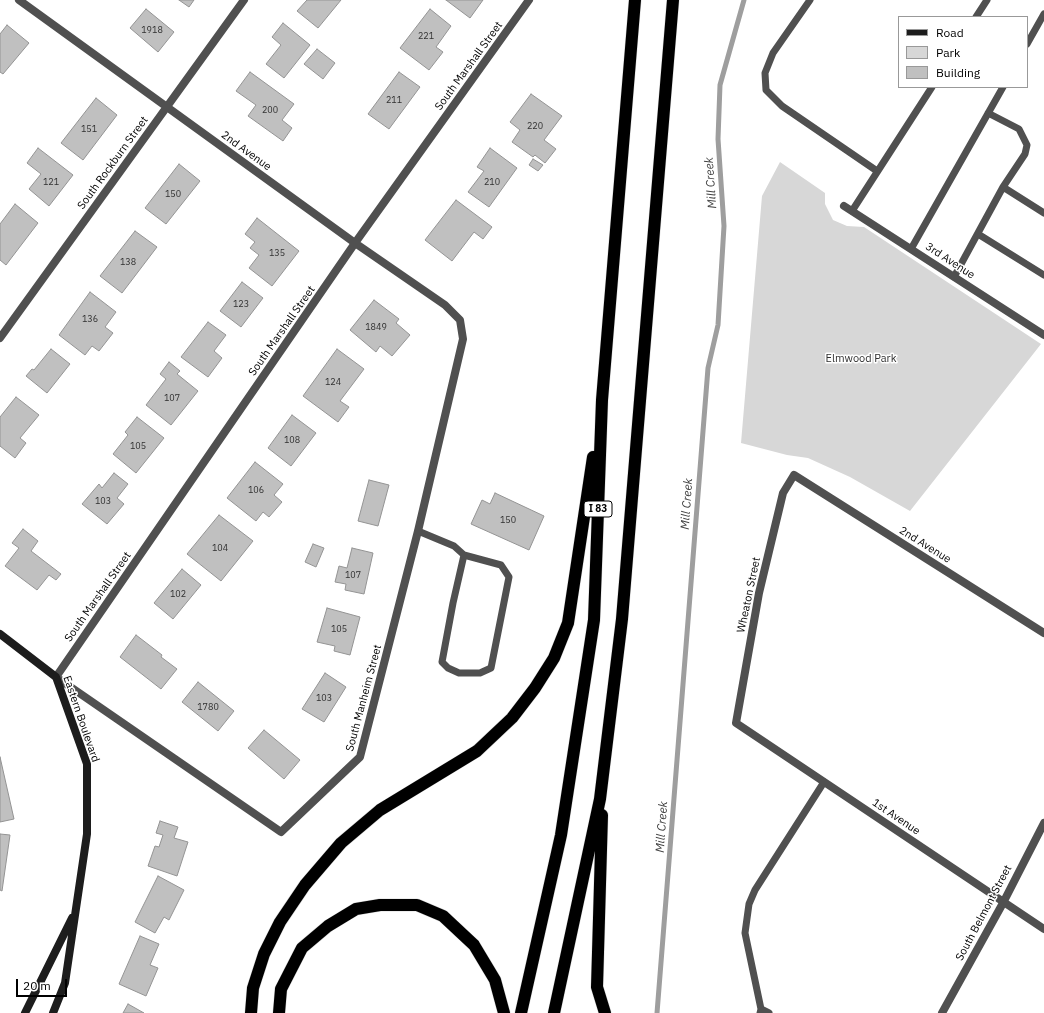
<!DOCTYPE html>
<style>
body{margin:0}
#map{position:relative;width:1044px;height:1013px;overflow:hidden;background:#fff;font-family:"IBM Plex Sans",sans-serif}
canvas{display:block}
.legend{position:absolute;left:898px;top:16px;width:130px;height:72px;box-sizing:border-box;background:#fff;border:1px solid #999;margin:0;padding:5px 7px;list-style:none;font-size:12px;color:#000}
.legend li{display:flex;align-items:center;gap:8px;height:20px}
.legend b{width:20px;border:1px solid #999}
.scale{position:absolute;left:16px;top:979px;width:51px;height:18px;box-sizing:border-box;border:2px solid #000;border-top:0;padding-left:5px;font-size:12px;line-height:14px;white-space:nowrap;color:#000;-webkit-text-stroke:3px #fff;paint-order:stroke}
</style>
<div id="map">
<canvas width="1044" height="1013"></canvas>
<ul class="legend">
<li><b style="height:5px;background:#1d1d1d"></b>Road</li>
<li><b style="height:11px;background:#d7d7d7"></b>Park</li>
<li><b style="height:11px;background:#c0c0c0"></b>Building</li>
</ul>
<div class="scale">20 m</div>
</div>
<script>
const g = document.querySelector('canvas').getContext('2d');
g.lineJoin = 'round';
function fill(path, color) { g.fillStyle = color; g.fill(path, 'evenodd'); }
const poly = rows => new Path2D(rows.map(r => 'M' + r).join(''));
function strokePath(path, color, width, dash) { g.strokeStyle = color; g.lineWidth = width; g.lineCap = dash ? 'butt' : 'round'; g.setLineDash(dash || []); g.stroke(path); }
function write(font, color, halo, rows, align = 'center') {
  g.font = font + ' "IBM Plex Sans",sans-serif'; g.lineWidth = 3; g.setLineDash([]); g.textBaseline = 'middle'; g.strokeStyle = halo; g.fillStyle = color; for (const [text, x, y, turn = 0] of rows) {
    g.save(); g.translate(x, y); g.rotate((+turn || 0) * Math.PI / 180); g.textAlign = isNaN(turn) ? turn : align; if (halo) g.strokeText(text, 0, 0); g.fillText(text, 0, 0); g.restore();
  }
}
fill(poly([
 [780,162,825,193,825,204,833,220,847,226,864,227,1041,344,910,511,850,477,808,458,787,455,741,443,762,196]
]), '#d7d7d7');
strokePath(poly([
 [657,1013,708,368,718,325,724,226,718,139,720,85,744,0]
]), '#9e9e9e', 5);
const building = poly([
 [179,0,194,0,189,7,179,0],
 [307,0,341,0,318,28,297,11,307,0],
 [446,0,483,0,470,18,446,0],
 [146,9,174,32,158,52,130,28,146,9],
 [430,9,451,26,436,47,443,52,429,70,400,48,430,9],
 [283,23,310,45,284,78,266,64,281,45,272,37,283,23],
 [7,25,29,43,3,74,0,72,0,34,7,25],
 [317,49,335,63,323,79,304,64,317,49],
 [250,72,294,104,282,120,292,128,283,141,248,116,256,105,236,91,250,72],
 [399,72,420,87,389,129,368,114,399,72],
 [531,94,562,116,544,140,556,149,545,163,535,155,533,157,512,142,520,130,510,122,531,94],
 [96,98,117,115,83,160,61,143,96,98],
 [38,148,73,175,49,206,29,189,41,174,27,163,38,148],
 [490,148,517,168,489,207,468,192,484,171,477,167,490,148],
 [533,159,543,165,538,171,529,165,533,159],
 [179,164,200,181,166,224,145,208,179,164],
 [456,200,492,227,483,239,474,232,452,261,425,240,456,200],
 [15,204,38,223,6,265,0,260,0,224,15,204],
 [257,218,299,251,272,286,249,268,259,255,250,248,255,242,245,234,257,218],
 [135,231,157,247,122,293,100,276,135,231],
 [242,282,263,298,241,327,220,311,242,282],
 [90,292,116,312,105,327,113,333,99,351,92,346,85,355,59,335,90,292],
 [374,300,399,319,396,323,410,335,392,356,380,346,376,352,350,330,374,300],
 [208,322,226,335,214,351,222,358,208,377,181,357,208,322],
 [51,349,70,364,47,393,26,376,32,369,34,370,51,349],
 [337,349,364,369,340,401,349,407,338,422,303,396,337,349],
 [169,362,180,371,177,374,198,391,171,425,146,405,166,379,160,374,169,362],
 [16,397,39,415,20,438,26,443,15,458,0,446,0,417,16,397],
 [292,415,316,433,291,466,268,448,292,415],
 [137,417,164,438,136,473,113,454,128,435,125,432,137,417],
 [255,462,283,484,274,495,282,502,269,517,263,512,256,521,227,498,255,462],
 [114,473,128,484,117,498,124,504,107,524,82,504,99,484,102,488,114,473],
 [369,480,389,485,378,526,358,521,369,480],
 [495,493,544,516,529,550,471,524,482,500,490,504,495,493],
 [219,515,253,541,221,581,187,554,219,515],
 [23,529,38,541,31,551,61,574,56,580,49,575,37,590,5,566,19,548,12,543,23,529],
 [313,544,324,548,316,567,305,562,313,544],
 [352,548,373,553,364,594,345,590,346,584,335,582,339,566,347,568,352,548],
 [182,569,201,585,173,619,154,603,182,569],
 [327,608,360,617,350,655,334,651,335,646,317,642,327,608],
 [136,635,162,655,161,657,177,669,161,689,120,657,136,635],
 [325,673,346,687,324,722,302,709,325,673],
 [198,682,234,711,218,731,182,702,198,682],
 [264,730,300,760,284,779,248,748,264,730],
 [0,757,14,819,0,822,0,757],
 [160,821,178,827,174,838,188,842,177,876,148,866,155,846,159,847,163,835,156,833,160,821],
 [0,834,10,835,2,891,0,890,0,834],
 [158,876,184,890,169,920,164,917,155,933,135,922,158,876],
 [140,936,159,944,150,965,158,968,146,996,119,984,140,936],
 [128,1004,144,1013,123,1013,128,1004]
]);
fill(building, '#c0c0c0');
strokePath(building, '#949494', 1);
const highway = poly([
 [602,815,597,987,605,1013],
 [251,1013,253,988,264,954,280,922,305,885,341,843,380,810,477,751,512,718,535,688,554,658,568,623,593,457],
 [279,1013,281,989,302,948,328,926,356,909,380,905,417,905,443,916,474,945,495,980,504,1013],
 [521,1013,561,835,594,620,602,400,635,0],
 [554,1013,600,799,622,619,673,0]
]);
strokePath(highway, '#dbdbdb', 13);
strokePath(poly([
 [810,0,773,53,765,73,766,90,782,106,877,171],
 [976,17,987,0],
 [1027,44,1044,14],
 [988,113,1019,129,1027,145,1025,154,1003,187],
 [852,211,932,87],
 [978,234,1044,275],
 [911,249,1003,87],
 [954,277,1003,187,1044,213],
 [418,531,454,546,464,555,501,565,509,577,491,668,480,673,459,673,448,668,442,662,453,603,464,555],
 [761,1009,745,933,749,904,755,890,824,782],
 [760,1013,761,1009,769,1013]
]), '#505050', 7);
strokePath(poly([
 [19,0,355,243,445,305,460,320,463,339,418,531,360,757,281,832,56,677,355,243,529,0],
 [844,206,1044,335],
 [0,338,244,0],
 [1044,633,794,475,783,493,759,593,736,723,1044,929],
 [942,1013,1003,903,1044,823]
]), '#505050', 8);
strokePath(poly([
 [0,634,56,677,87,764,87,834,65,983,53,1013],
 [25,1013,72,918]
]), '#1d1d1d', 8);
strokePath(highway, '#000', 12);
write('9px', '#303030', null, [
 ["1918",152,30],
 ["221",426,36],
 ["211",394,100],
 ["200",270,110],
 ["220",535,126],
 ["151",89,129],
 ["121",51,182],
 ["210",492,182],
 ["150",173,194],
 ["135",277,253],
 ["138",128,262],
 ["123",241,304],
 ["136",90,319],
 ["1849",376,327],
 ["124",333,382],
 ["107",172,398],
 ["108",292,440],
 ["105",138,446],
 ["106",256,490],
 ["103",103,501],
 ["150",508,520],
 ["104",220,548],
 ["107",353,575],
 ["102",178,594],
 ["105",339,629],
 ["103",324,698],
 ["1780",208,707]
]);
for (const [x, y, w] of [
 [598,509,28]
]) { const box = new Path2D(); box.roundRect(x - w / 2, y - 8, w, 16, 3); g.fillStyle = '#fff'; g.fill(box); strokePath(box, '#000', 1); }
write('bold 10px', '#000', null, [
 ["I 83",598,509]
]);
write('11px', '#000', '#fff', [
 ["South Marshall Street",469,66,-54],
 ["2nd Avenue",246,151,36],
 ["South Rockburn Street",113,163,-54],
 ["3rd Avenue",950,261,33],
 ["South Marshall Street",282,331,-55],
 ["2nd Avenue",925,545,32],
 ["Wheaton Street",749,595,-78],
 ["South Marshall Street",98,597,-55],
 ["South Manheim Street",364,698,-75],
 ["Eastern Boulevard",81,719,71],
 ["1st Avenue",896,817,34],
 ["South Belmont Street",984,913,-62]
]);
write('11px', '#2e2e2e', '#fff', [
 ["Elmwood Park",861,359]
]);
write('italic 12px', '#3f3f3f', '#fff', [
 ["Mill Creek",711,183,-94],
 ["Mill Creek",687,504,-86],
 ["Mill Creek",662,827,-86]
]);
</script>
